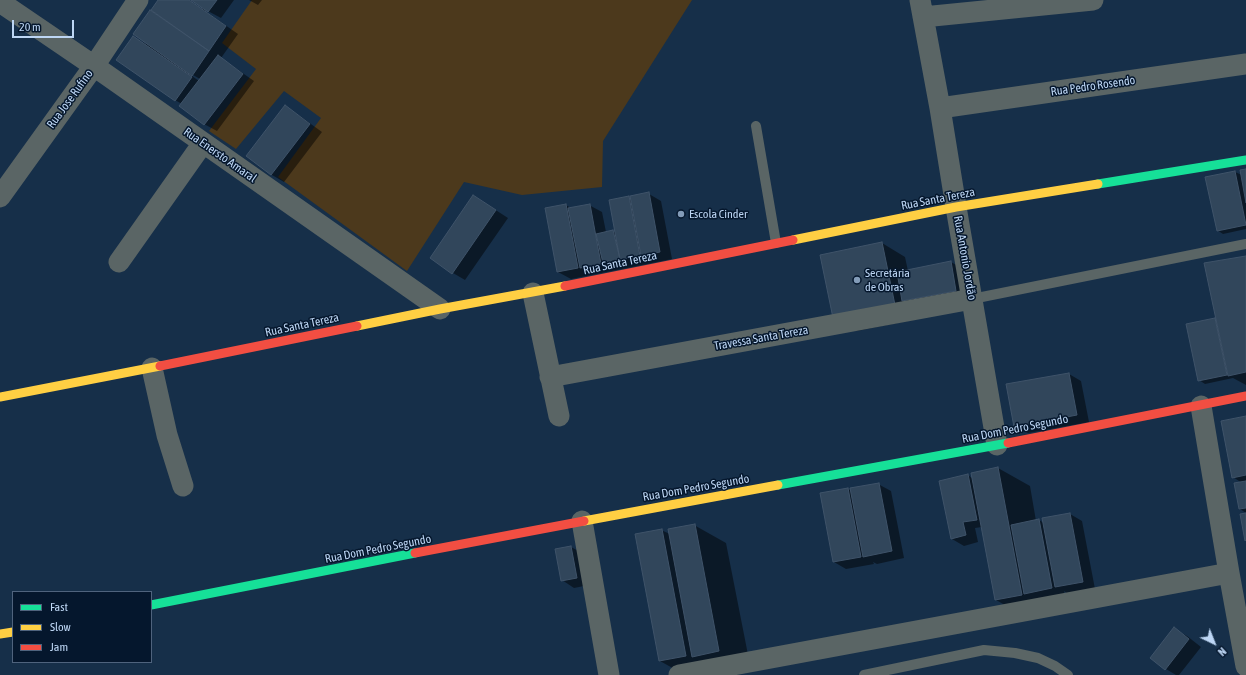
<!DOCTYPE html>
<meta charset="utf-8">
<style>
body{margin:0}
#map{position:relative;width:1246px;height:675px;overflow:hidden;background:#162f49;font-family:"Asap Condensed",sans-serif}
canvas{display:block}
.legend{position:absolute;left:12px;top:591px;width:140px;height:72px;box-sizing:border-box;background:#05172d;border:1px solid #4f637d;margin:0;padding:5px 7px;list-style:none;font-size:12px;color:#bdd6f4}
.legend li{display:flex;align-items:center;gap:8px;height:20px}
.legend b{width:20px;border:1px solid #4f637d}
.north{position:absolute;left:1194px;top:623px;width:40px;height:40px;-webkit-text-stroke:3px #05172d;paint-order:stroke;rotate:137deg;font-size:11px;font-weight:700;line-height:16px;text-align:center;color:#bdd6f4}
.north::after{content:'';display:block;margin:auto;width:14px;height:18px;background:#bdd6f4;clip-path:polygon(50% 0,100% 100%,50% 72%,0 100%)}
.scale{position:absolute;left:12px;top:20px;width:62px;height:18px;box-sizing:border-box;border:2px solid #bdd6f4;border-top:0;padding-left:5px;font-size:12px;line-height:14px;white-space:nowrap;color:#bdd6f4;-webkit-text-stroke:3px #05172d;paint-order:stroke}
</style>
<div id="map">
<canvas width="1246" height="675"></canvas>
<ul class="legend">
<li><b style="height:5px;background:#16e098"></b>Fast</li>
<li><b style="height:5px;background:#ffcf43"></b>Slow</li>
<li><b style="height:5px;background:#f24e42"></b>Jam</li>
</ul>
<div class="north">N</div>
<div class="scale">20 m</div>
</div>
<script>
const g = document.querySelector('canvas').getContext('2d');
g.lineJoin = 'round';
function fill(path, color) { g.fillStyle = color; g.fill(path, 'evenodd'); }
const poly = rows => new Path2D(rows.map(r => 'M' + r).join(''));
function strokePath(path, color, width, dash) { g.strokeStyle = color; g.lineWidth = width; g.lineCap = dash ? 'butt' : 'round'; g.setLineDash(dash || []); g.stroke(path); }
function write(font, color, halo, rows, align = 'center') {
  g.font = font + ' "Asap Condensed",sans-serif'; g.lineWidth = 3; g.setLineDash([]); g.textBaseline = 'middle'; g.strokeStyle = halo; g.fillStyle = color; for (const [text, x, y, turn = 0] of rows) {
    g.save(); g.translate(x, y); g.rotate((+turn || 0) * Math.PI / 180); g.textAlign = isNaN(turn) ? turn : align; if (halo) g.strokeText(text, 0, 0); g.fillText(text, 0, 0); g.restore();
  }
}
fill(poly([
 [252,0,692,0,603,141,602,187,522,195,464,182,407,271,278,177,321,118,284,91,236,149,209,131,256,69,222,43]
]), '#4c391c');
fill(poly([
 [159,0,189,0,202,9,203,8,193,0,234,0,221,18,206,10,205,11,238,34,221,58,254,81,217,131,204,124,182,104,175,100,133,37,146,44,147,43,134,34],
 [193,75,200,79,199,81,192,76],
 [249,0,262,0,258,5],
 [285,107,297,114,322,132,284,182,272,175,248,156],
 [1246,170,1246,229,1223,234,1217,230,1235,172,1242,175],
 [649,194,661,201,672,259,571,279,558,272,566,205,572,209,589,205,602,212,606,232,613,231,616,233,629,197,632,199],
 [474,196,508,218,465,280,453,273],
 [882,243,905,257,908,271,951,262,963,269,968,298,918,319,857,331,834,317],
 [1246,257,1246,385,1233,378,1205,384,1199,380,1214,319,1217,321],
 [1069,374,1081,381,1089,422,1028,433,1015,426],
 [1246,417,1246,513,1240,509,1242,483,1233,477],
 [998,468,1030,486,1036,521,1039,520,1044,523,1070,514,1082,521,1095,589,1068,594,1064,591,1065,595,1028,618,996,600,982,527,975,528,978,542,964,546,952,539,968,475,973,479],
 [878,484,891,491,904,558,877,564,873,562,874,564,846,569,834,562,848,489,852,491],
 [694,525,726,543,751,670,685,675,660,661,661,530,670,534],
 [571,547,584,554,589,585,574,588,562,580,556,550],
 [1174,629,1187,636,1201,647,1179,675,1176,675,1166,669,1151,658]
]), '#0007');
const building = poly([
 [158,0,189,0,226,26,209,51,151,10,158,0],
 [191,0,217,0,208,12,191,0],
 [150,10,209,51,192,76,133,34,150,10],
 [133,36,192,77,175,101,116,60,133,36],
 [218,55,243,74,204,125,179,106,218,55],
 [285,105,310,124,271,175,246,156,285,105],
 [1246,169,1246,203,1240,170,1246,169],
 [1235,171,1246,225,1217,231,1205,177,1235,171],
 [649,192,660,252,641,256,630,196,649,192],
 [473,195,496,210,452,274,430,258,473,195],
 [629,196,640,256,620,260,609,200,629,196],
 [566,204,578,268,557,272,545,208,566,204],
 [590,204,601,264,580,268,568,208,590,204],
 [613,230,620,259,603,263,596,234,613,230],
 [882,242,895,305,833,318,820,255,882,242],
 [1246,256,1246,372,1228,376,1204,263,1246,256],
 [951,261,956,291,902,301,897,272,951,261],
 [1215,318,1227,375,1198,381,1186,324,1215,318],
 [1069,373,1077,415,1014,427,1006,384,1069,373],
 [1246,416,1246,475,1232,478,1221,421,1246,416],
 [998,467,1022,595,995,600,971,473,998,467],
 [968,474,977,520,963,522,966,535,951,539,939,481,968,474],
 [1246,481,1246,508,1239,509,1234,483,1246,481],
 [879,483,892,551,863,557,850,488,879,483],
 [848,488,861,557,833,562,820,493,848,488],
 [1070,513,1083,582,1055,587,1042,518,1070,513],
 [1246,513,1246,540,1245,541,1240,514,1246,513],
 [1039,519,1052,588,1024,594,1011,525,1039,519],
 [695,524,719,651,692,657,668,529,695,524],
 [662,529,686,656,659,661,635,534,662,529],
 [571,546,577,578,561,581,555,549,571,546],
 [1174,627,1189,639,1165,670,1150,658,1174,627]
]);
fill(building, '#31465b');
strokePath(building, '#3f5369', 1);
strokePath(poly([
 [756,126,776,243],
 [972,299,1246,244],
 [864,675,984,650,1015,653,1038,658,1055,666,1068,675]
]), '#5a6565', 10);
strokePath(poly([
 [920,0,940,108,956,207,997,445],
 [0,2,94,66,440,309],
 [923,17,1093,0],
 [940,108,1246,64],
 [0,197,94,66,138,0],
 [119,262,203,143],
 [533,293,559,416],
 [152,368,167,435,183,486],
 [550,377,972,299],
 [1201,406,1229,573,1246,666],
 [582,521,609,675],
 [679,675,1229,573]
]), '#5a6565', 21);
strokePath(poly([
 [1098,184,1246,160],
 [778,485,1008,443],
 [151,605,415,553]
]), '#16e098', 9);
strokePath(poly([
 [793,240,956,207,1098,184],
 [357,326,440,309,565,286],
 [0,397,160,366],
 [584,521,778,485],
 [0,634,13,632]
]), '#ffcf43', 9);
strokePath(poly([
 [565,286,793,240],
 [160,366,357,326],
 [1008,443,1246,396],
 [415,553,584,521]
]), '#f24e42', 9);
for (const [x, y, r, color] of [
 [681,214,4,"#839cb8"],
 [857,280,4,"#839cb8"]
]) { const dot = new Path2D(); dot.arc(x, y, r, 0, 2 * Math.PI); g.fillStyle = color; g.fill(dot); strokePath(dot, '#05172d', 1.5); }
write('12px', '#bdd6f4', '#05172d', [
 ["Rua Pedro Rosendo",1093,86,-8],
 ["Rua Jose Rufino",70,99,-54],
 ["Rua Enersto Amaral",220,155,35],
 ["Rua Santa Tereza",938,199,-11],
 ["Rua Antonio Jordão",965,258,80],
 ["Rua Santa Tereza",620,263,-12],
 ["Rua Santa Tereza",302,325,-12],
 ["Travessa Santa Tereza",761,338,-10],
 ["Rua Dom Pedro Segundo",1015,429,-11],
 ["Rua Dom Pedro Segundo",696,488,-10],
 ["Rua Dom Pedro Segundo",378,549,-11]
]);
write('12px', '#bdd6f4', '#05172d', [
 ["Escola Cinder",689,214],
 ["Secretária",865,273],
 ["de Obras",865,287]
], 'left');
</script>
